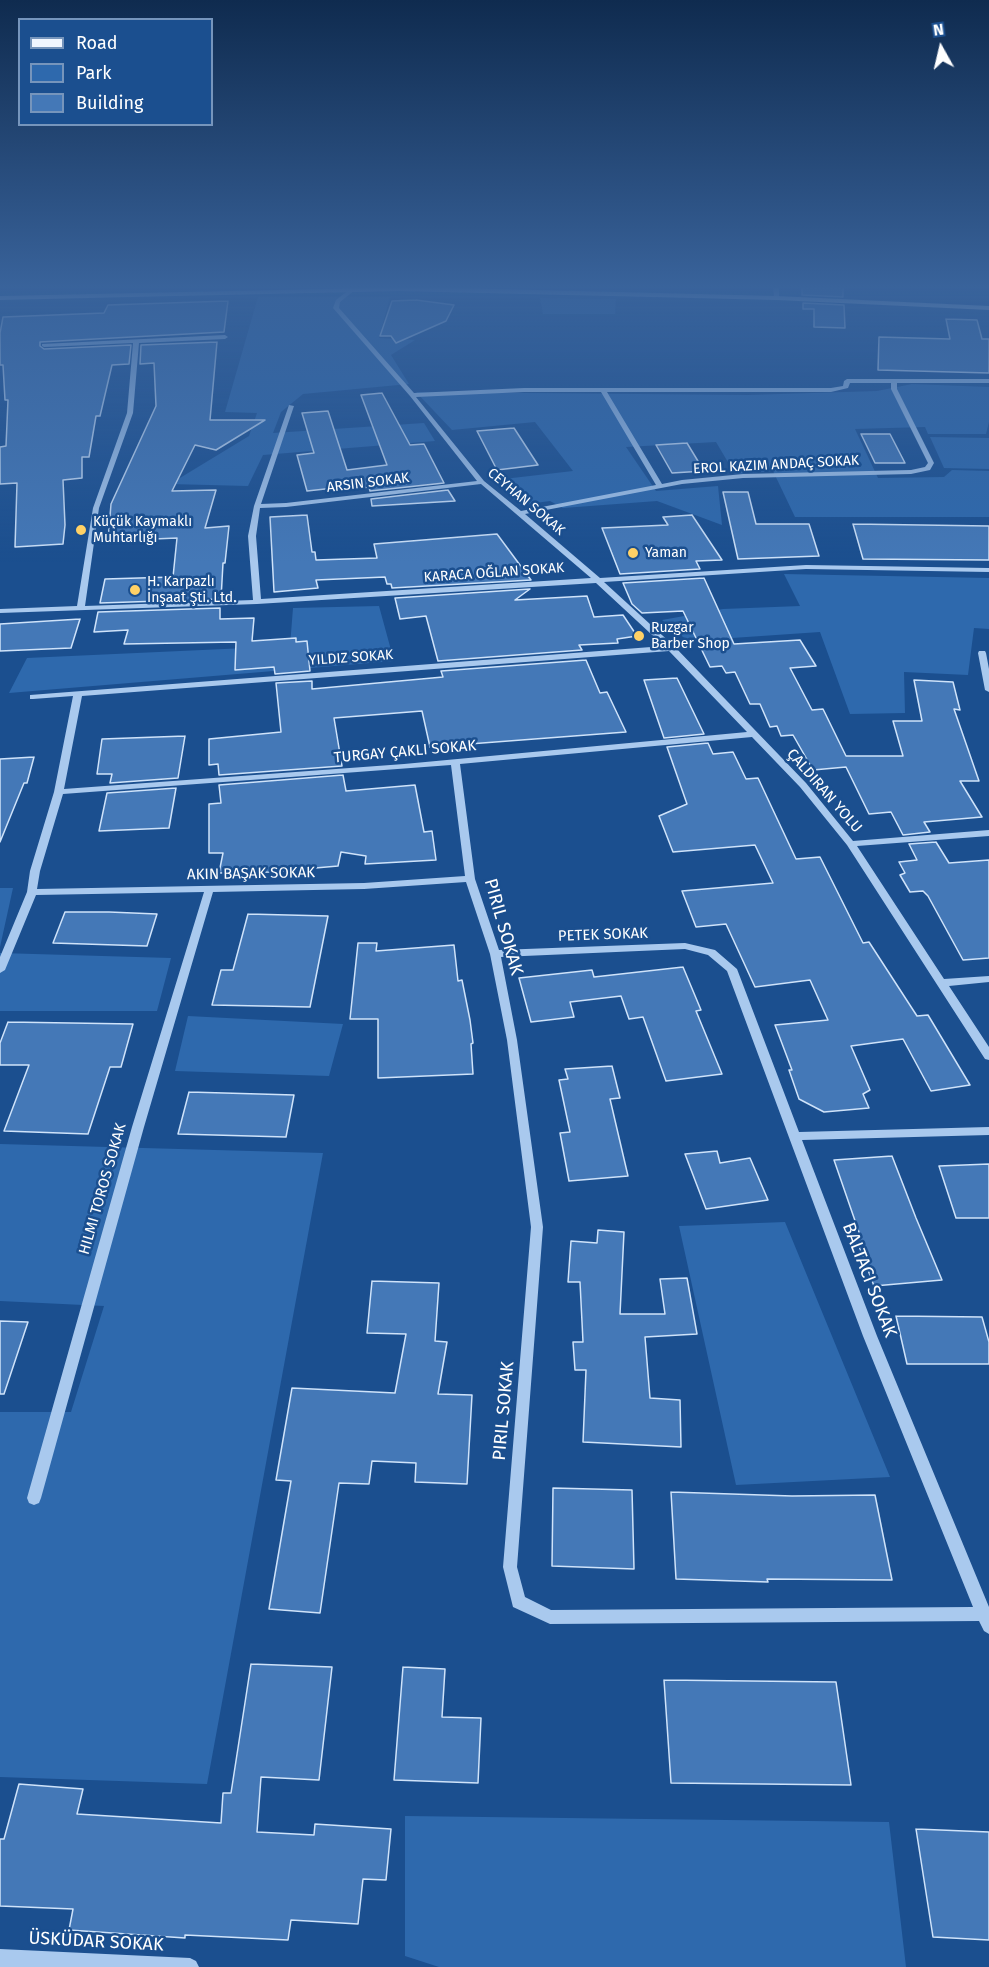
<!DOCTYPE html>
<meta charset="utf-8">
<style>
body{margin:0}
#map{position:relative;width:989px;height:1967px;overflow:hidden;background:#1b4f8f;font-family:"Fira Sans",sans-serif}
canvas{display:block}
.legend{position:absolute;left:18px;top:18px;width:195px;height:108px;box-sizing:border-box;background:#1b4f8f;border:2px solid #7695bc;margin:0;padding:8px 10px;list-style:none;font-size:18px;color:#fff}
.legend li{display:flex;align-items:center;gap:12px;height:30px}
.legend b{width:30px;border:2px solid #7695bc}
.north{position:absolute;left:911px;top:18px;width:60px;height:60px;-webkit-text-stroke:4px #1b4f8f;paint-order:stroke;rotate:352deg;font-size:16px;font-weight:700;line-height:24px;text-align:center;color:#fff}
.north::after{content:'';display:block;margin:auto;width:21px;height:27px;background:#fff;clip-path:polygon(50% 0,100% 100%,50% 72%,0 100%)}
</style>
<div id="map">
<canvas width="989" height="1967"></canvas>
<ul class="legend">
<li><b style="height:8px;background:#f0f6ff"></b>Road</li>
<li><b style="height:16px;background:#2e69ad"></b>Park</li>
<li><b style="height:16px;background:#4478b7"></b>Building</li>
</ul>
<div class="north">N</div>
</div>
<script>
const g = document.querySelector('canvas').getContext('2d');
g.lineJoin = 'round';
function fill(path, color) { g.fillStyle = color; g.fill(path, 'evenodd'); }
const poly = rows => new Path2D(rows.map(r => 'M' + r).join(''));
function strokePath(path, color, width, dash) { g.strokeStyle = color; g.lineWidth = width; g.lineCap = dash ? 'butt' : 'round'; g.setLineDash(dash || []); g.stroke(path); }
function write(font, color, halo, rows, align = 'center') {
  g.font = font + ' "Fira Sans",sans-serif'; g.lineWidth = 5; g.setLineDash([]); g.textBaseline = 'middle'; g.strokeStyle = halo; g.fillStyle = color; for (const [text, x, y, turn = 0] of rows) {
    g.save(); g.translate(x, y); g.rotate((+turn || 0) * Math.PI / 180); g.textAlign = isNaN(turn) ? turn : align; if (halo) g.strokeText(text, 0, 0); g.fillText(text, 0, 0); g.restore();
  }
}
fill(poly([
 [258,297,390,297,379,338,415,340,391,355,409,384,303,394,281,412,273,433,424,423,435,441,263,455,248,486,170,484,249,436,257,413,225,412],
 [540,298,616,299,615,314,543,314],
 [912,384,989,387,989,422,986,434,928,434,925,427,855,429,878,478,944,477,952,470,989,471,989,517,795,517,773,471,735,474,716,442,626,447,656,491,718,486,722,525,657,501,563,508,550,501,520,505,495,480,573,471,535,422,452,430,416,392,748,395,877,391],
 [930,437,989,438,989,469,944,468],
 [784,574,989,578,989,629,974,628,968,675,904,672,905,713,850,714,820,632,688,641,662,620,723,609,800,606],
 [379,606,394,661,9,693,27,658,290,646,293,608],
 [0,888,13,888,0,947],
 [0,953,171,958,157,1011,0,1011],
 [188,1016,343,1024,329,1076,175,1071],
 [0,1144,323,1153,207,1784,0,1777,0,1412,71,1412,104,1306,0,1301],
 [785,1222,890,1477,736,1485,679,1226],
 [405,1816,889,1822,906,1967,439,1967,405,1956]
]), '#2e69ad');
const building = poly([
 [802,287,843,287,843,297,802,295,802,287],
 [416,300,454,305,446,321,396,343,391,336,380,336,392,301,416,300],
 [228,301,224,332,40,342,40,346,44,349,131,345,129,364,112,365,100,416,96,416,89,457,82,457,82,478,63,480,65,525,63,544,15,547,17,483,0,484,0,447,6,446,8,400,5,400,3,365,0,365,0,333,3,317,104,313,108,305,228,301],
 [803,303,844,305,845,328,814,327,814,309,803,309,803,303],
 [946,319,977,320,982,339,989,339,989,373,878,370,879,337,950,339,946,319],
 [217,342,210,420,265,420,216,450,195,445,172,491,216,490,205,528,229,526,225,563,223,563,221,599,100,603,105,579,173,577,177,538,108,541,111,504,156,406,154,363,140,364,141,345,217,342],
 [382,393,410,445,424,444,444,483,370,491,369,487,345,490,343,487,307,491,297,455,314,453,302,413,328,411,347,470,387,465,361,395,382,393],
 [514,428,538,465,497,470,477,431,514,428],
 [861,434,890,434,905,463,875,463,861,434],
 [687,443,704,471,672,473,656,445,687,443],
 [448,490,455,501,372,506,371,499,448,490],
 [723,492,748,492,756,524,809,524,819,556,738,559,723,492],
 [307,515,312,552,315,552,316,560,377,558,374,544,497,534,531,580,392,588,391,584,387,584,385,577,316,580,318,588,274,592,270,517,307,515],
 [692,515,722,560,696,561,700,569,620,574,602,528,668,525,663,517,692,515],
 [853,524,989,526,989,560,863,559,853,524],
 [704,578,734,644,800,640,816,666,790,668,812,710,823,709,846,756,903,756,893,721,922,721,914,680,953,682,960,710,954,709,979,781,960,781,982,817,924,822,930,832,903,835,891,812,869,814,846,767,813,770,793,735,781,736,777,726,770,727,760,704,750,704,735,672,726,673,722,666,710,667,683,611,642,613,632,604,623,583,704,578],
 [530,589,515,600,587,596,594,617,623,615,637,636,617,639,618,643,579,645,582,650,438,661,426,616,400,619,395,598,530,589],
 [220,608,220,619,254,618,252,641,296,638,296,642,307,641,310,671,275,674,274,667,235,670,236,642,124,644,128,630,94,632,98,612,220,608],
 [80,619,71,648,0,651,0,624,80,619],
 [586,660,600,693,607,692,626,732,430,747,422,711,334,718,342,766,219,775,218,764,209,765,209,739,281,732,276,683,312,681,312,689,443,677,441,671,586,660],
 [677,678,704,734,664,738,644,680,677,678],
 [185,736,178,778,110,783,112,774,97,774,102,739,185,736],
 [708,743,713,754,733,752,746,779,758,778,796,859,820,857,863,943,869,942,917,1016,928,1015,970,1085,931,1091,903,1039,851,1046,870,1090,863,1094,869,1108,824,1112,799,1099,789,1070,792,1070,775,1025,828,1020,810,980,755,987,726,924,696,927,682,891,773,883,755,845,673,852,659,816,687,804,667,747,708,743],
 [34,757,27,783,24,783,0,842,0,759,34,757],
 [343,775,346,791,415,785,424,832,432,831,436,860,365,864,366,856,341,852,338,866,270,872,219,873,223,853,209,853,209,804,221,803,219,785,343,775],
 [176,788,169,828,99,831,107,793,176,788],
 [936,842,949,863,989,860,989,958,963,960,928,896,923,891,910,892,900,875,905,873,899,862,917,860,909,844,936,842],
 [65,912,109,912,157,914,147,946,53,943,65,912],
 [248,914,328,916,310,1007,212,1005,221,970,233,970,248,914],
 [358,943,377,943,376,951,454,945,458,981,462,980,470,1020,473,1043,471,1044,473,1074,378,1078,378,1019,350,1019,358,943],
 [683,967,701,1010,696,1011,722,1074,666,1081,643,1017,629,1019,621,996,570,1002,574,1017,531,1022,519,978,592,970,594,977,683,967],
 [8,1022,133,1024,121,1067,110,1067,88,1134,4,1131,29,1065,0,1065,0,1043,8,1022],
 [612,1066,620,1098,610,1099,628,1176,569,1181,560,1133,570,1132,559,1080,568,1079,565,1069,612,1066],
 [189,1092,294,1095,286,1137,178,1134,189,1092],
 [717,1151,720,1163,750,1158,768,1200,706,1209,685,1154,717,1151],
 [892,1156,916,1218,942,1280,874,1286,856,1238,861,1238,834,1160,892,1156],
 [989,1164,989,1218,956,1218,939,1166,989,1164],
 [598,1230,624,1232,620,1314,665,1314,660,1279,687,1278,697,1334,645,1337,650,1398,680,1400,681,1447,583,1442,586,1370,575,1370,573,1342,583,1342,580,1282,568,1282,571,1241,597,1243,598,1230],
 [372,1281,439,1283,435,1341,447,1342,438,1394,472,1395,467,1484,415,1482,416,1463,372,1461,369,1484,339,1483,320,1613,269,1609,291,1481,276,1480,292,1388,395,1393,406,1334,367,1333,372,1281],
 [896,1316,982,1317,989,1342,989,1364,907,1364,896,1316],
 [0,1321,28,1322,4,1394,0,1394,0,1321],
 [553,1488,632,1490,634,1569,552,1566,553,1488],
 [671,1492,792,1496,875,1495,892,1580,767,1579,768,1582,676,1579,671,1492],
 [251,1664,332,1667,319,1780,261,1777,257,1832,314,1835,315,1824,391,1829,386,1880,363,1879,358,1924,291,1920,288,1940,185,1935,185,1938,69,1930,73,1909,0,1906,0,1839,4,1839,19,1784,83,1789,77,1814,221,1823,223,1793,231,1793,251,1664],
 [403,1667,445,1669,442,1717,481,1718,478,1783,394,1780,403,1667],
 [664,1680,836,1682,851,1785,671,1783,664,1680],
 [916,1829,989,1832,989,1940,933,1937,916,1829]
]);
fill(building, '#4478b7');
strokePath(building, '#cfe3fa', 1.5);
fill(poly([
 [773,287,779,287,779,299,774,298,773,287],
 [350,289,355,290,340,302,339,308,414,393,524,388,831,388,843,386,844,381,847,379,989,379,989,383,897,383,897,389,934,463,930,470,911,474,743,478,682,484,525,514,600,578,806,565,989,568,989,572,806,569,604,582,674,646,806,783,853,841,989,830,989,836,857,846,944,979,989,976,989,982,949,986,989,1047,989,1060,985,1059,847,845,800,787,752,737,460,764,475,879,499,950,685,943,715,950,737,969,799,1132,989,1127,989,1135,802,1140,877,1336,989,1607,989,1634,984,1631,979,1621,550,1624,513,1607,503,1567,531,1227,507,1040,490,954,466,882,364,889,213,892,144,1127,41,1498,39,1503,34,1505,29,1503,27,1498,132,1127,204,892,36,895,5,970,0,973,0,957,27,892,30,871,54,792,73,696,33,699,30,699,30,695,664,646,596,583,257,604,0,613,0,609,77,606,93,508,127,413,133,343,44,347,42,346,42,344,225,335,228,337,225,339,139,343,133,413,99,508,85,606,253,600,248,536,254,506,289,405,294,406,261,504,286,503,477,481,410,396,333,308,336,300,350,289],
 [850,383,891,383,891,389,928,463,925,467,911,470,743,474,682,480,662,484,607,392,831,392,848,388,850,383],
 [524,392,601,392,656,485,521,511,484,481,416,397,524,392],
 [481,484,591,578,261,599,256,536,260,508,286,507,481,484],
 [669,651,747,732,404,764,64,789,82,696,669,651],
 [451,765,465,876,364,883,37,889,40,871,63,794,451,765],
 [685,949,708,955,727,971,863,1336,973,1607,551,1610,525,1597,517,1567,543,1227,517,1040,501,957,685,949],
 [979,651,985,651,986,653,989,669,989,692,985,690,978,653,979,651],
 [0,1949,190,1958,196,1961,199,1967,0,1967,0,1949]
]), '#a9c9ee');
fill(poly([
 [417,287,777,296,989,306,989,310,777,300,399,291,0,300,0,296,417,287]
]), '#f0f6ff');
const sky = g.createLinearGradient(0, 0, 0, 563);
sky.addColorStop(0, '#0f2b4f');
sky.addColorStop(0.51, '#39639b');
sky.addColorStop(1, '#39639b00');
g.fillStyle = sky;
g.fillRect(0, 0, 989, 563);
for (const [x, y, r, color] of [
 [81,530,6,"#ffd166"],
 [633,553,6,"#ffd166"],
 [135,590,6,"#ffd166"],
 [639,636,6,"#ffd166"]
]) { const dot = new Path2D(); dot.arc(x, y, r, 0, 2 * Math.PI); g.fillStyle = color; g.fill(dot); strokePath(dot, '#1b4f8f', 2); }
write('14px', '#fff', '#1b4f8f', [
 ["EROL KAZIM ANDAÇ SOKAK",776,465,-3],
 ["ARSIN SOKAK",368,483,-7],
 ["CEYHAN SOKAK",526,502,40],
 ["KARACA OĞLAN SOKAK",494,573,-4],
 ["YILDIZ SOKAK",351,658,-4]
]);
write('14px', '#fff', '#1b4f8f', [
 ["Küçük Kaymaklı",93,522],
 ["Muhtarlığı",93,538],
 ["Yaman",645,553],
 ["H. Karpazlı",147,582],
 ["İnşaat Şti. Ltd.",147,598],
 ["Ruzgar",651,628],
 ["Barber Shop",651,644]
], 'left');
write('15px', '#fff', '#1b4f8f', [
 ["TURGAY ÇAKLI SOKAK",405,752,-5],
 ["ÇALDIRAN YOLU",824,791,49],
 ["AKIN BAŞAK SOKAK",251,874,-1],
 ["PETEK SOKAK",603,935,-2],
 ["HILMI TOROS SOKAK",103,1189,-74]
]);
write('18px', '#fff', '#1b4f8f', [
 ["PIRIL SOKAK",503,927,74],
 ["BALTACI SOKAK",869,1280,69],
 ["PIRIL SOKAK",504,1411,-85],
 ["ÜSKÜDAR SOKAK",96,1942,3]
]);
</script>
